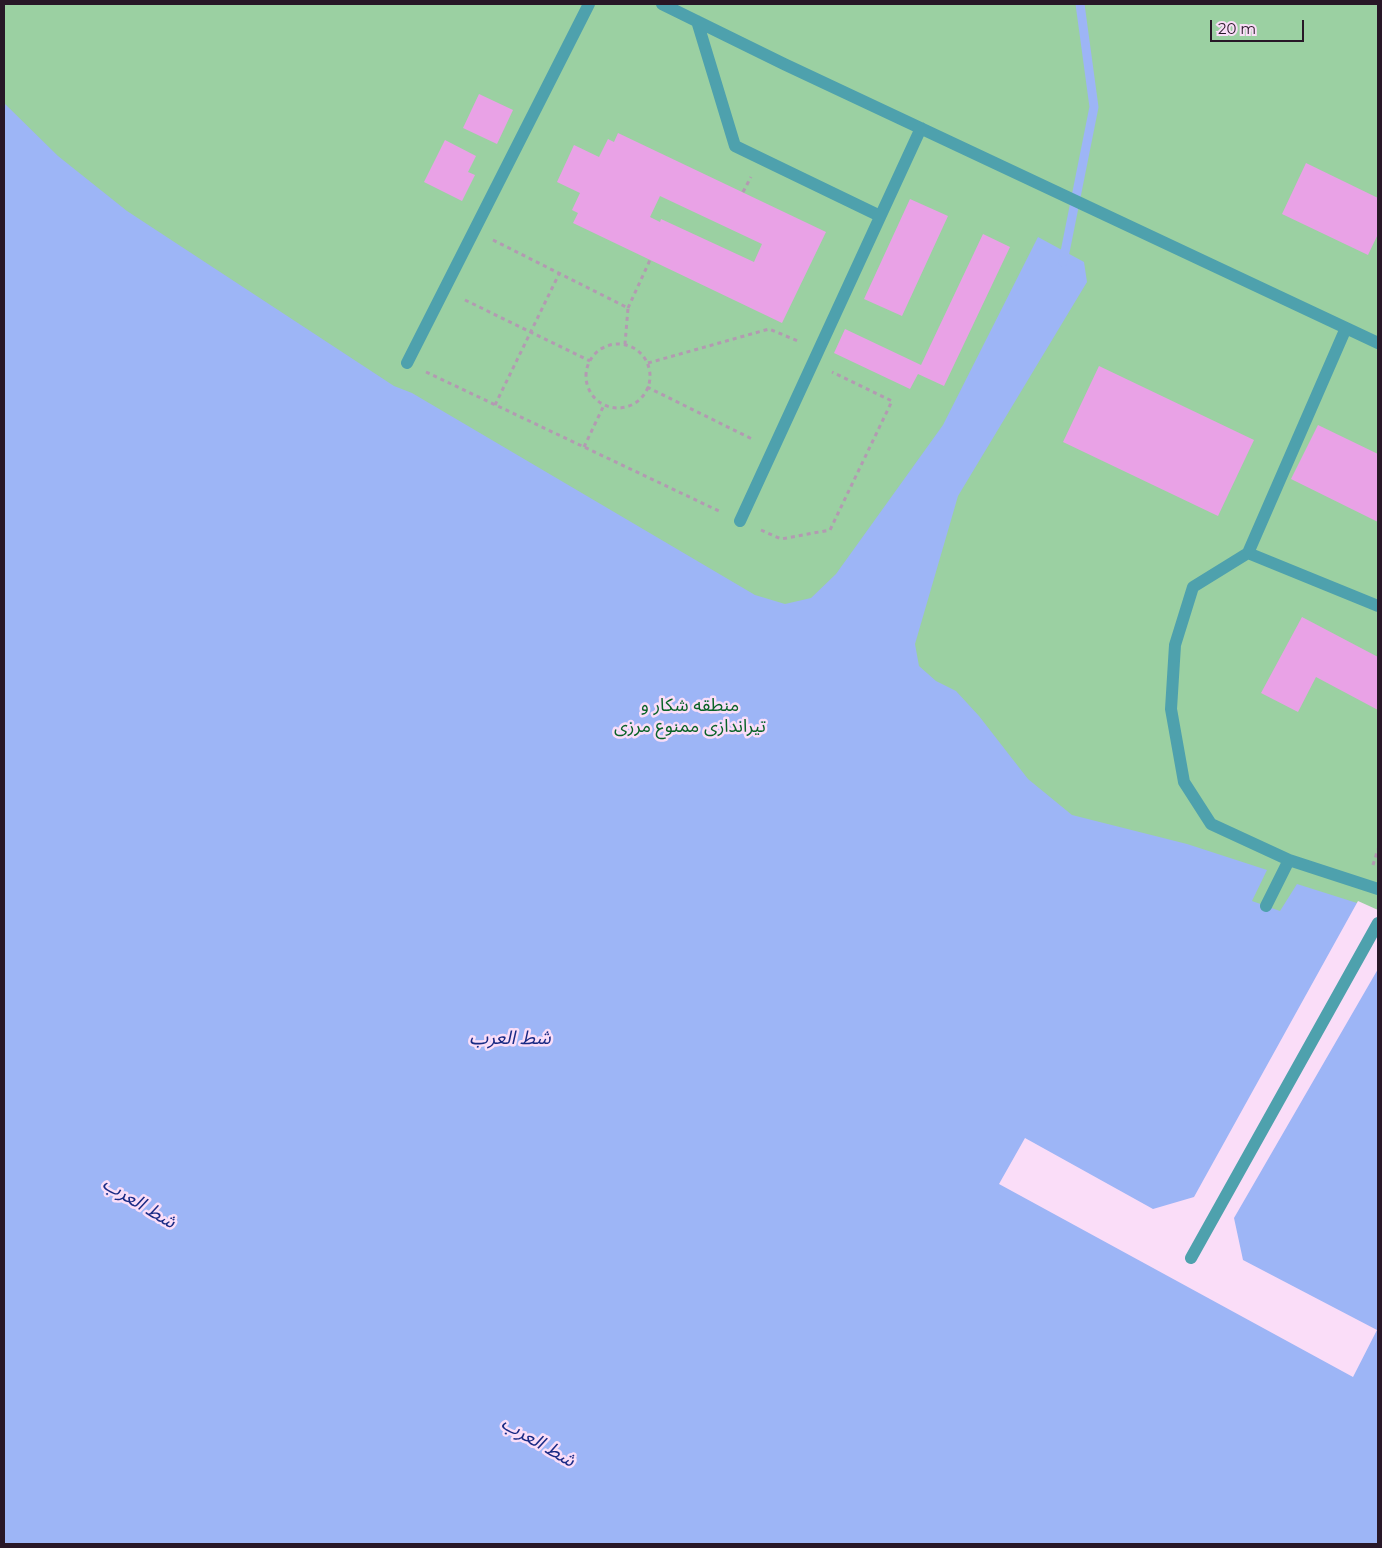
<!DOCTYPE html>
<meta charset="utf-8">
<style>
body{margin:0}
#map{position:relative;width:1382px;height:1548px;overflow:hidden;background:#faddf8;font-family:Montserrat,sans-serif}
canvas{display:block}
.frame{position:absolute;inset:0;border:5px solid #281727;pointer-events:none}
.scale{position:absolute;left:1210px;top:20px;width:94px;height:22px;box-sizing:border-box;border:2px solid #281727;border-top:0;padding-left:6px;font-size:15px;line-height:18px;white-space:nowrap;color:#281727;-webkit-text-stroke:4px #faddf8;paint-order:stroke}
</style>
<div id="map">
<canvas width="1382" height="1548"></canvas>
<div class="frame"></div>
<div class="scale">20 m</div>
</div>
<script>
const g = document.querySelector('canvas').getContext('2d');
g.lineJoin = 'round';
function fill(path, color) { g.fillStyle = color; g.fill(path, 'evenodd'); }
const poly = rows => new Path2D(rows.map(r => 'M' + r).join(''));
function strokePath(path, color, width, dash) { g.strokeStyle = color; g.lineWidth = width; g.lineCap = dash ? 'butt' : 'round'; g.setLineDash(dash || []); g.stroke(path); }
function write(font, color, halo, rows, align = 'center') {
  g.font = font + ' Montserrat,"Noto Sans Arabic",sans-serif'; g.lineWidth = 5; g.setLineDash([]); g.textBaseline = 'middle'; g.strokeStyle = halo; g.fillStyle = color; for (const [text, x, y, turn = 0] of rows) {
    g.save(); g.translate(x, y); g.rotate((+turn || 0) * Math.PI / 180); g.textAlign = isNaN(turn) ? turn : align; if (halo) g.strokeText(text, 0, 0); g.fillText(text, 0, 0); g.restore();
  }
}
fill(poly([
 [4,4,1378,4,1378,1544,4,1121]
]), '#9bd0a2');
fill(poly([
 [4,103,58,156,127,211,394,386,412,393,755,595,785,604,811,598,836,574,943,425,1038,237,1084,262,1087,282,958,496,915,644,919,666,936,681,956,691,979,716,1028,779,1072,815,1187,844,1267,870,1252,901,1280,911,1297,884,1357,903,1378,913,1378,1544,4,1544]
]), '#9db5f6');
fill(poly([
 [1358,901,1378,910,1378,969,1234,1218,1243,1260,1377,1330,1353,1377,999,1184,1025,1138,1153,1209,1194,1197]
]), '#faddf8');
strokePath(poly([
 [1063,262,1094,107,1080,4]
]), '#9db5f6', 9);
fill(poly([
 [479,94,513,110,497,144,463,128],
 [618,133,826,232,782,323,573,223,578,213,572,210,580,193,557,182,574,145,599,157,608,139,614,142],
 [660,196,762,244,754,262,661,219,660,222,650,217],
 [445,140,476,156,468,172,475,175,462,201,424,182],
 [1306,163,1378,198,1378,234,1368,255,1282,214],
 [910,199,948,216,902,316,864,299],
 [983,234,1010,247,944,386,918,374,910,389,834,353,845,329,921,365],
 [1099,366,1254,440,1218,516,1063,442],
 [1318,425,1378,454,1378,522,1291,479],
 [1302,617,1378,657,1378,710,1316,677,1298,712,1261,693]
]), '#e9a2e6');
strokePath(poly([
 [743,192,751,177],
 [493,240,628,308,625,344],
 [465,300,590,361],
 [628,308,650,260],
 '586 376a32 32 0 1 1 64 0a32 32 0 1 1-64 0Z',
 [648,363,769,329,798,341],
 [426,372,721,512],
 [647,387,754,440],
 [495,405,559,274],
 [584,447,604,405],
 [761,530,781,539,830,530,892,401,832,372],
 [1373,865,1378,849]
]), '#b39ab2', 3, [4, 4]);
strokePath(poly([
 [662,4,784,64,1378,343],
 [697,21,735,146,880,216],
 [407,363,589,4],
 [740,521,921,128],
 [1248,553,1346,328],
 [1378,606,1248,553,1193,587,1175,645,1171,709,1184,782,1211,824,1289,860,1378,889],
 [1266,906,1289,860],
 [1191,1258,1378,923]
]), '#4ea1ad', 12);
write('18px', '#096327', '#faddf8', [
 ["منطقه شکار و",690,706],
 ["تیراندازی ممنوع مرزی",690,727]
]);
write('italic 19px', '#192a84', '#faddf8', [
 ["شط العرب",510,1038],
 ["شط العرب",139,1203,31],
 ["شط العرب",538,1442,30]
]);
</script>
